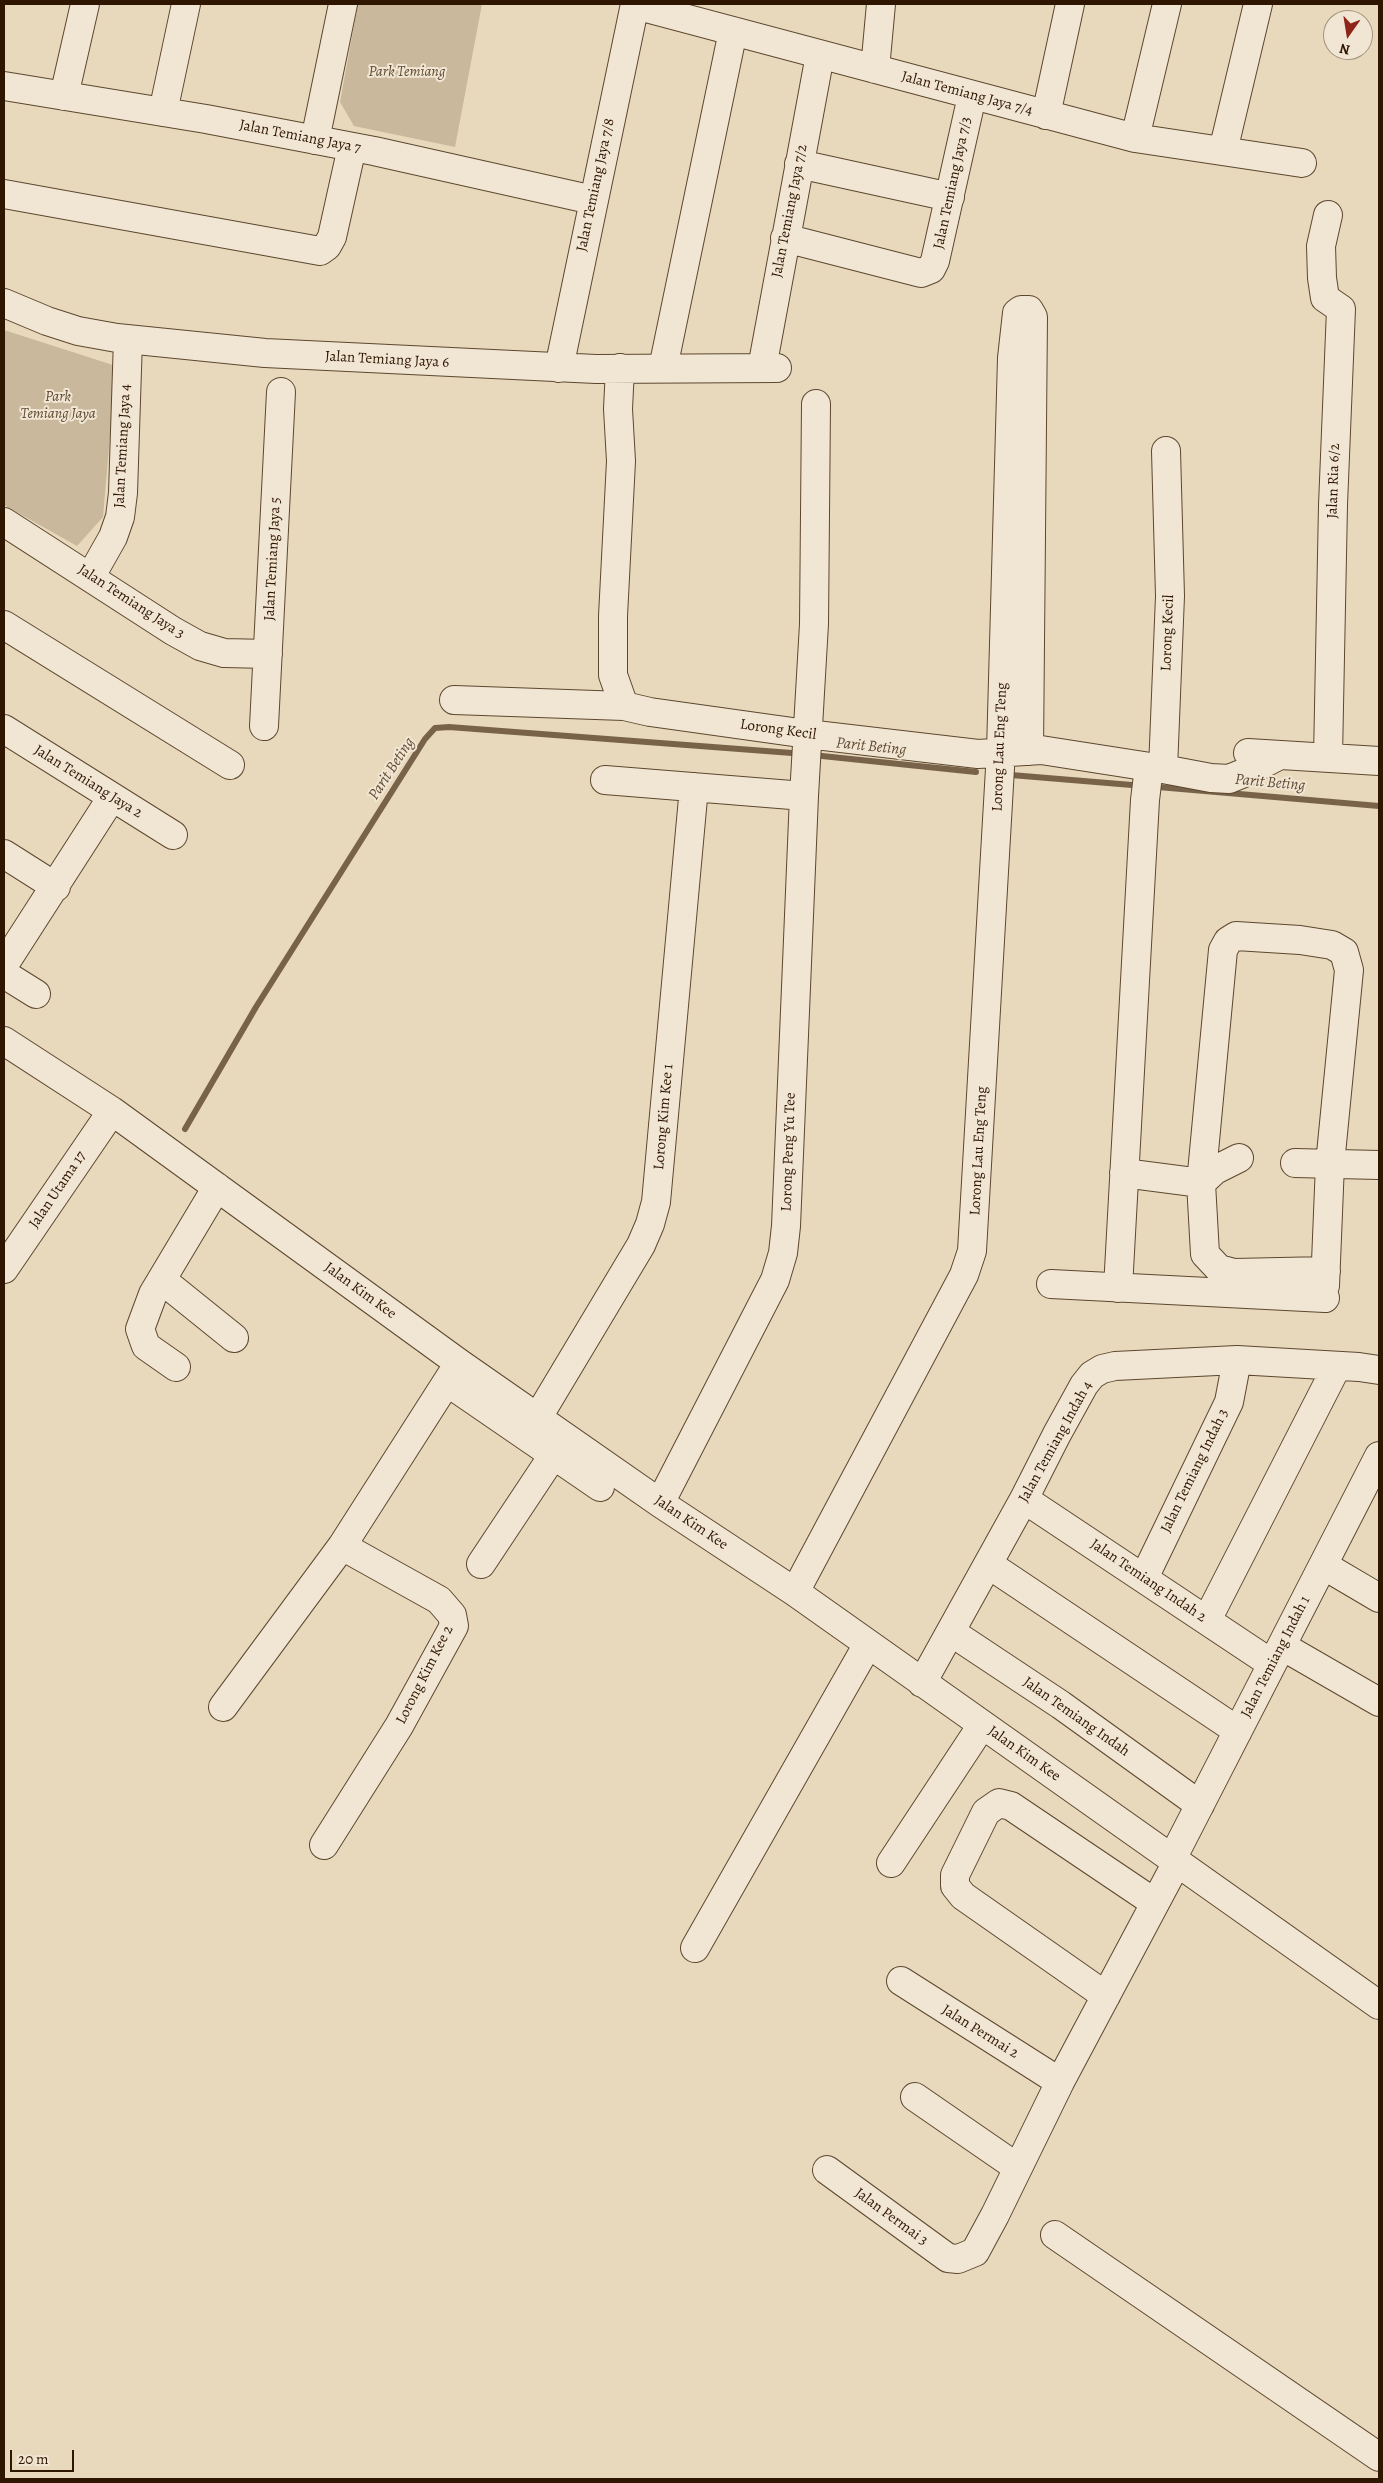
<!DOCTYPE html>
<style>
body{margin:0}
#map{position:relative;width:1383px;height:2483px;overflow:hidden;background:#e8d9bc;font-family:Alegreya,serif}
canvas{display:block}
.frame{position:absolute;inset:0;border:5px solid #2f1600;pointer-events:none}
.north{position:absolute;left:1323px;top:10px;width:50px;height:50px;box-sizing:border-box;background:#f0e6d3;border:1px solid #a3937f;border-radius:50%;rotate:193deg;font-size:14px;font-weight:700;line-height:20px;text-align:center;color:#2f1600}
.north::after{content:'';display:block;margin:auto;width:18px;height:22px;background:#8f2418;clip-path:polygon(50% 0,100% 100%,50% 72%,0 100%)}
.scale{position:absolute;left:10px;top:2450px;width:64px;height:22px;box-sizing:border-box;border:2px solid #2f1600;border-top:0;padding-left:6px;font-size:15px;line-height:18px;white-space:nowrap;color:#2f1600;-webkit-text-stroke:4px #f0e6d3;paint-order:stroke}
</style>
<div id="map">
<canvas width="1383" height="2483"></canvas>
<div class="frame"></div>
<div class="north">N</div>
<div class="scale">20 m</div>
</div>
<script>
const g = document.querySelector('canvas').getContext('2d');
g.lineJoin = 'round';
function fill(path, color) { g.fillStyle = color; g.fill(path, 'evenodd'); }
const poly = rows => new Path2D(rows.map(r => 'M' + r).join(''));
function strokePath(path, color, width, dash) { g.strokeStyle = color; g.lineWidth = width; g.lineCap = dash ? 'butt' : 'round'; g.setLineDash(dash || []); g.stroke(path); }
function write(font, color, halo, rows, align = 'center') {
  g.font = font + ' Alegreya,serif'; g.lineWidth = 4; g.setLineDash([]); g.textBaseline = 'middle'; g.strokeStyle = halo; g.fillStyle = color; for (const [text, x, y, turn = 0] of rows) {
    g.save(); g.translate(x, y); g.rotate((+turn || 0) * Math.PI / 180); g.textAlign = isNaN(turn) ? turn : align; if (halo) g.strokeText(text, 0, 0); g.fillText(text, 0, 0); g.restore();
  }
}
fill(poly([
 [358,4,482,4,455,147,354,126,340,102],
 [4,330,116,366,103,517,77,546,4,505]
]), '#c9b89c');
strokePath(poly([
 [822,756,976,772],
 [1011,775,1132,785],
 [1158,787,1379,806],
 [185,1129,256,1007,425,739,435,728,449,727,792,753]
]), '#78634a', 6);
const minor = poly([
 [635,5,1135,138,1302,163],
 [875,69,881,4],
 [4,86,206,119,374,151,593,200],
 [64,96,85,4],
 [163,112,186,4],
 [1046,115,1070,4],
 [1135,138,1167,4],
 [315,140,343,4],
 [1223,151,1258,4],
 [799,164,950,197],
 [4,194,320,251,327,246,332,237,352,147],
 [785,238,921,273,931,269,935,261,972,96],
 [4,303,47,321,78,331,117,338,265,353,596,369,777,368],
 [559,368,635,4],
 [620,368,618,409,621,461,613,616,613,675,624,706,650,712,807,734,978,754,1041,750,1163,769,1170,596,1166,451],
 [663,368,733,31],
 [762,368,820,55],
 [4,522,173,631,200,646,224,653,268,654],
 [91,576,113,537,120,517,123,493,128,339],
 [4,625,230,765],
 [454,700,624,706],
 [264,726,281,392],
 [4,729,173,835],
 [1248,753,1379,761],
 [1328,757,1333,505,1341,309,1325,298,1322,278,1321,246,1328,215],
 [1163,769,1211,778,1229,779,1251,770,1280,755],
 [605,780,804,796],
 [4,854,56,887],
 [4,965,112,797],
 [4,974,36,994],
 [4,1041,112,1111,459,1363,660,1503,795,1592,1379,2005],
 [1239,1158,1215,1170,1201,1183,1205,1254,1219,1269,1234,1273,1326,1271],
 [1295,1163,1379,1165],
 [1124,1173,1201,1183,1223,950,1228,941,1236,936,1300,940,1332,945,1344,952,1349,970,1330,1164,1325,1286],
 [4,1269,112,1111],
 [162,1280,234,1338],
 [1051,1284,1325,1298],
 [1118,1288,1145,800,1149,767],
 [176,1367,146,1346,140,1329,153,1294,217,1187],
 [447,1382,600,1487],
 [538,1417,641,1245,650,1224,656,1202,694,787],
 [1024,1499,1272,1664],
 [660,1503,775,1280,783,1253,786,1226,804,796,814,624,816,404],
 [481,1564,562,1442],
 [988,1564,1238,1731],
 [1323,1565,1379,1598],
 [1144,1578,1229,1402,1237,1360],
 [795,1592,964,1275,972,1251,1001,751,1012,358,1017,313,1021,310,1029,310,1033,317,1029,751],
 [1207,1620,1337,1366],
 [951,1632,1061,1705,1200,1805],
 [1282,1646,1379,1702],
 [922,1683,1024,1499,1057,1434,1084,1385,1092,1375,1102,1369,1115,1366,1237,1360,1359,1367,1379,1370],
 [223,1707,342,1546,459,1363],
 [324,1845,399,1726,454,1626,452,1615,439,1600,342,1546],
 [1172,1859,1379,1456],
 [891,1863,982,1725],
 [695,1948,868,1644],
 [901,1981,1060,2082],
 [1106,1996,963,1896,955,1886,955,1875,986,1812,999,1803,1011,1806,1155,1903],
 [915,2097,1018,2168],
 [827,2170,948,2258,958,2259,975,2252,995,2215,1060,2082,1177,1862],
 [1055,2235,1379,2457]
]);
strokePath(minor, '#5d472f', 30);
strokePath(minor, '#f0e6d3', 28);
write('italic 15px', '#5d472f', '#f0e6d3', [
 ["Park Temiang",407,72],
 ["Park",58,397],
 ["Temiang Jaya",58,414]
]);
write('15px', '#2f1600', '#f0e6d3', [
 ["Jalan Temiang Jaya 7/4",967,94,15],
 ["Jalan Temiang Jaya 7",300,137,11],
 ["Jalan Temiang Jaya 7/3",953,183,-78],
 ["Jalan Temiang Jaya 7/8",596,185,-78],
 ["Jalan Temiang Jaya 7/2",790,211,-79],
 ["Jalan Temiang Jaya 6",387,360,3],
 ["Jalan Temiang Jaya 4",123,446,-87],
 ["Jalan Ria 6/2",1334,481,-88],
 ["Jalan Temiang Jaya 5",273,559,-87],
 ["Jalan Temiang Jaya 3",131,602,33],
 ["Lorong Kecil",1168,633,-88],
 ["Lorong Kecil",778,730,8],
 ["Lorong Lau Eng Teng",1000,747,-88],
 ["Jalan Temiang Jaya 2",88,782,32],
 ["Lorong Kim Kee 1",664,1117,-85],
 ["Lorong Lau Eng Teng",979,1151,-87],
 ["Lorong Peng Yu Tee",789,1152,-88],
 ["Jalan Utama 17",58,1190,-56],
 ["Jalan Kim Kee",360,1291,36],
 ["Jalan Temiang Indah 4",1056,1442,-61],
 ["Jalan Temiang Indah 3",1195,1471,-64],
 ["Jalan Kim Kee",691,1523,34],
 ["Jalan Temiang Indah 2",1148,1581,34],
 ["Jalan Temiang Indah 1",1276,1657,-63],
 ["Lorong Kim Kee 2",425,1675,-63],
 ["Jalan Temiang Indah",1076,1717,35],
 ["Jalan Kim Kee",1024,1754,35],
 ["Jalan Permai 2",980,2032,32],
 ["Jalan Permai 3",891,2217,36]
]);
write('italic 16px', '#604a32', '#f0e6d3', [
 ["Parit Beting",871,747,6],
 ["Parit Beting",392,769,-57],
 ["Parit Beting",1270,783,5]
]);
</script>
